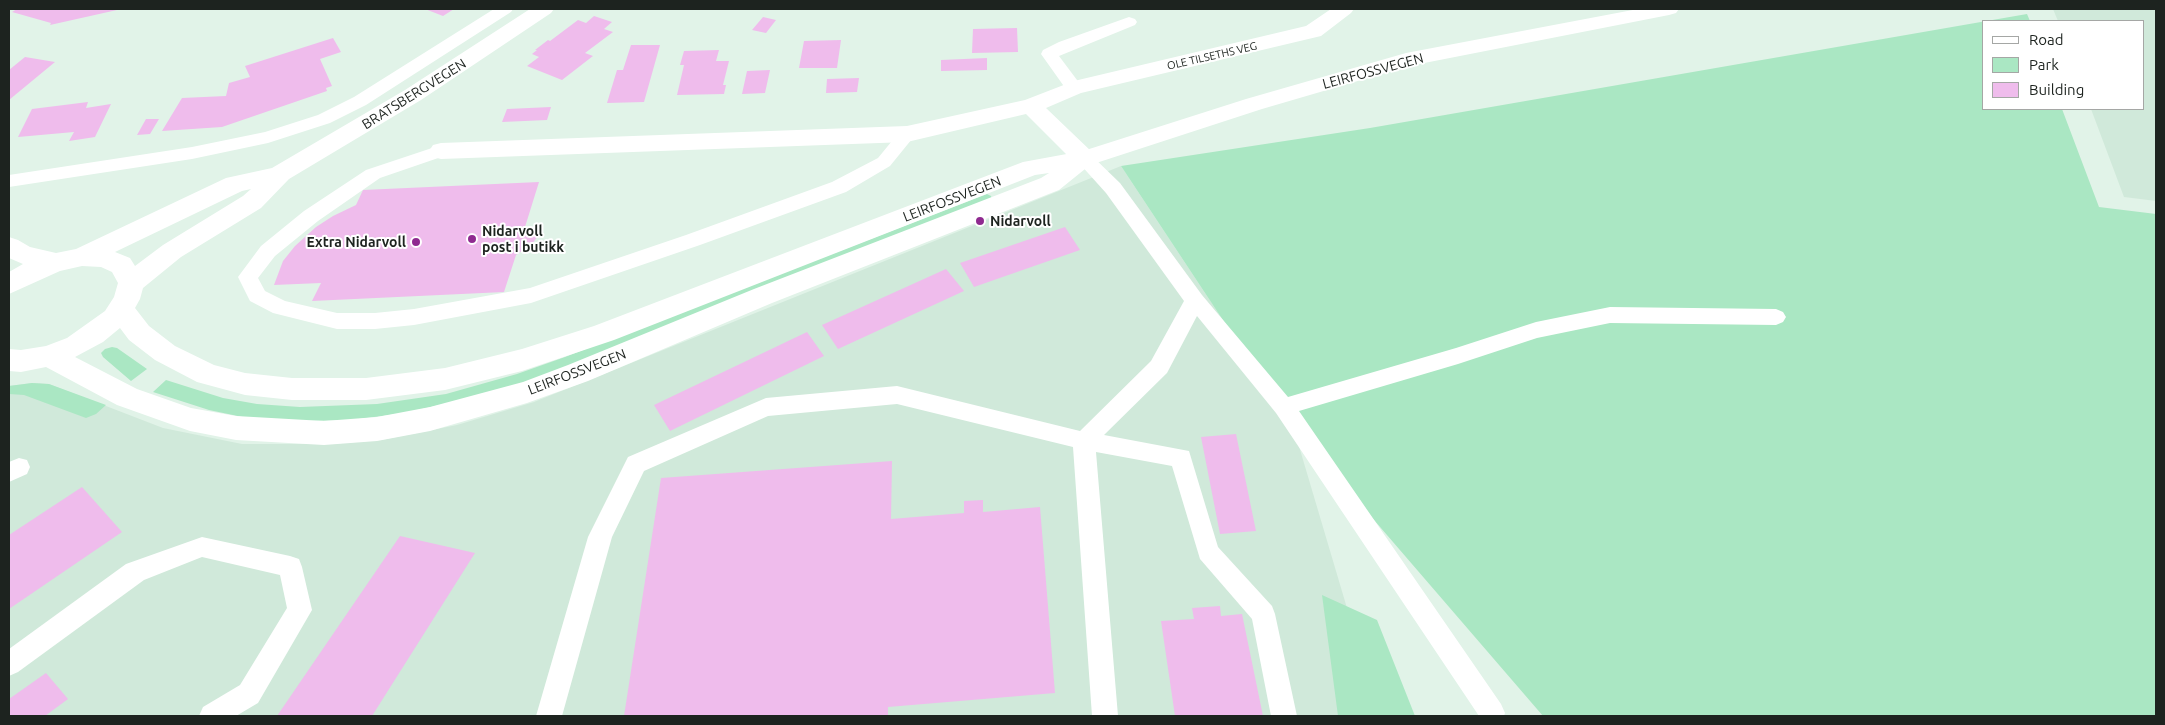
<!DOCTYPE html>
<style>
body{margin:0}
#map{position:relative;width:2165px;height:725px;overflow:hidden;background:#e1f3e8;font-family:Ubuntu,sans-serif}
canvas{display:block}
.frame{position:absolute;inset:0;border:10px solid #1d231f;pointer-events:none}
.legend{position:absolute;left:1982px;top:20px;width:162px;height:90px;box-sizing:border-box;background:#fff;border:1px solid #a5a7a5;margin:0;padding:6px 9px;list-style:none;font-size:15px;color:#1d231f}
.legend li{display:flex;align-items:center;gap:10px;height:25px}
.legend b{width:25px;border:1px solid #a5a7a5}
</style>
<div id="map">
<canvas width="2165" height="725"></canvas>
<div class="frame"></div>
<ul class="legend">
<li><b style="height:6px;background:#fff"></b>Road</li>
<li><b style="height:14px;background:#aae7c3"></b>Park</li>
<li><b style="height:14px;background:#efbcec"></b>Building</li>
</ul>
</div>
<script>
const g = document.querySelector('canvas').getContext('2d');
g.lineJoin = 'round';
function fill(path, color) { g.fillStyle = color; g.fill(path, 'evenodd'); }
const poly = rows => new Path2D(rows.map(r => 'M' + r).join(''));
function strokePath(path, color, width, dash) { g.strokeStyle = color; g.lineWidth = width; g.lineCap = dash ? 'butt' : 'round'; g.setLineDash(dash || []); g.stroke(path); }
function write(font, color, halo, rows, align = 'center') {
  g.font = font + ' Ubuntu,sans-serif'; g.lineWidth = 4; g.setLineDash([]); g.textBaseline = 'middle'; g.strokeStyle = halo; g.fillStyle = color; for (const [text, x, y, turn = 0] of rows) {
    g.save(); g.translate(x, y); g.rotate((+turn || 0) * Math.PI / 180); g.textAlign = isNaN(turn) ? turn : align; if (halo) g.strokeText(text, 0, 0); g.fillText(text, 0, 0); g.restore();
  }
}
fill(poly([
 [2053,9,2156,9,2156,201,2124,197,2091,109,2144,109,2144,21,2058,21],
 [1121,166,1293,426,1379,716,9,716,9,386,32,383,49,384,163,428,242,444,330,444,381,440,457,425,534,402]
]), '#d0e9da');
fill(poly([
 [2027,14,2030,21,1984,21,1984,109,2062,109,2099,207,2156,214,2156,716,1543,716,1293,426,1121,166,1370,128],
 [987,194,991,196,992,200,509,389,405,413,351,420,303,421,252,419,209,410,153,392,166,380,223,398,257,404,300,407,377,404,446,394,517,374,565,357],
 [112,347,117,348,147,369,131,381,103,357,101,353,105,349],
 [32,383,49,384,106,405,96,414,86,418,24,395,9,394,9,386],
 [1322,595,1377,620,1415,716,1338,716]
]), '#aae7c3');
fill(poly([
 [17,9,117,9,117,10,50,25,51,23,12,12],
 [425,9,454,9,443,16],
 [594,16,612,22,604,29,613,32,585,53,593,56,562,80,527,66,539,57,532,54,537,50,535,50,548,40,550,41,578,20,586,23],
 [763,17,776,20,766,33,752,30],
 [1017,28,1018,52,972,53,973,29],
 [333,38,341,52,320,59,332,86,326,88,327,91,222,127,162,131,182,98,226,96,229,83,250,77,245,66],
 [841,40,837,68,799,68,804,41],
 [631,45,660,45,644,102,607,103,617,70,623,70],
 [719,50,716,61,729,61,723,85,726,85,724,94,677,95,684,65,680,65,684,51],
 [25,57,55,62,9,100,9,70],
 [987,58,987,70,941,71,941,60],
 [770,70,765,93,742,94,747,71],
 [859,78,857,92,826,93,827,79],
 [88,102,86,108,111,104,95,137,69,141,74,132,18,137,32,109],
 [551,107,547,120,502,122,507,109],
 [146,119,159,119,150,134,137,135],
 [539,182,525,227,541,232,532,244,516,255,504,292,312,301,321,283,274,285,283,261,295,246,316,227,333,216,356,205,363,190],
 [1065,227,1080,250,974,287,960,263],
 [946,269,964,291,838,349,822,325],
 [807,332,824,356,670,431,654,405],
 [1236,434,1256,531,1220,534,1201,437],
 [892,461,891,519,964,513,964,501,983,500,983,512,1040,507,1055,693,888,707,888,716,624,716,661,478],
 [82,487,122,532,9,609,9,535],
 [400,536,475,553,372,716,277,716],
 [1220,606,1221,616,1242,614,1263,716,1175,716,1161,621,1194,619,1192,608],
 [46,673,68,699,45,716,9,716,9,699]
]), '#efbcec');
fill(poly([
 [494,9,513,9,511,12,366,105,330,123,268,143,192,159,9,187,9,175,192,147,265,132,318,115,354,97,494,9],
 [1129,17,1135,19,1137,22,1135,25,1059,56,1083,88,1080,92,1074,93,1068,92,1041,54,1043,50,1059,42,1129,17],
 [907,128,913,130,916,134,890,166,846,192,700,245,531,303,414,325,375,329,337,329,273,313,250,301,238,277,261,246,304,211,366,170,441,145,447,147,450,151,447,155,380,178,318,221,275,256,258,278,265,291,285,301,337,313,375,313,414,309,530,288,686,235,832,182,878,158,901,130,907,128],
 [1085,153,1091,155,1120,183,1202,295,1288,397,1456,348,1536,322,1610,307,1776,309,1783,312,1786,317,1783,322,1776,325,1610,323,1537,338,1458,364,1299,411,1501,704,1505,713,1504,716,1479,716,1276,413,1197,316,1167,373,1104,435,1189,451,1218,547,1272,606,1275,614,1297,716,1271,716,1252,619,1200,559,1172,466,1096,452,1118,716,1092,716,1073,447,897,404,768,416,644,471,612,537,562,716,536,716,588,537,628,457,766,398,897,386,1080,431,1151,361,1184,301,1106,193,1079,163,1076,159,1079,155,1085,153],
 [19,458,27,460,30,467,27,474,9,482,9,462,19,458],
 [202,537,290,556,299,559,302,567,312,610,258,703,236,716,199,716,203,707,240,685,287,608,280,575,202,557,144,580,18,672,9,676,9,649,126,564,202,537]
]), '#fff');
fill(poly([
 [1331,9,1354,9,1351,13,1321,36,1081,93,1046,108,1093,153,1097,159,1093,165,1085,167,1077,165,1026,114,907,142,441,159,433,157,429,151,433,145,441,143,907,126,1025,100,1074,81,1306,26,1331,9]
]), '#fff');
fill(poly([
 [530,9,554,9,551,13,421,100,289,179,261,208,181,257,143,288,140,299,135,308,149,326,175,346,214,365,245,373,292,378,366,378,445,368,522,349,594,326,1023,162,1083,151,1246,99,1406,53,1638,9,1679,9,1676,13,1669,15,1409,66,1262,109,1090,165,1059,190,772,303,588,381,527,403,430,431,377,441,324,445,236,440,190,431,117,405,46,367,21,372,9,371,9,349,21,350,46,346,67,338,105,311,114,297,118,283,112,272,101,267,82,266,60,271,9,294,9,272,23,264,9,258,9,237,18,240,30,247,56,253,76,249,226,178,272,168,405,90,530,9],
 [1049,173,1041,178,754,289,568,365,523,382,430,407,377,417,324,421,236,416,191,408,137,389,75,357,103,342,120,328,129,340,155,360,197,382,245,395,292,400,366,400,445,390,522,371,614,340,1035,175,1049,173],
 [251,189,243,196,163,245,135,266,130,258,115,252,242,191,251,189]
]), '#fff');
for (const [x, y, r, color] of [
 [980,221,5,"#8f2a90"],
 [472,239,5,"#8f2a90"],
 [416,242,5,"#8f2a90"]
]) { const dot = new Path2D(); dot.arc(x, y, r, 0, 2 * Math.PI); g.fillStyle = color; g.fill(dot); strokePath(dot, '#fff', 2); }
write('11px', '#1d231f', '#fff', [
 ["OLE TILSETHS VEG",1212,56,-13]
]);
write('14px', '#1d231f', '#fff', [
 ["LEIRFOSSVEGEN",1373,71,-15],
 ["BRATSBERGVEGEN",414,94,-32],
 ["LEIRFOSSVEGEN",952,199,-21],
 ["LEIRFOSSVEGEN",577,372,-21]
]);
write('bold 14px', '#1d231f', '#fff', [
 ["Nidarvoll",990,221],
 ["Nidarvoll",482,231],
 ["post i butikk",482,247],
 ["Extra Nidarvoll",406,242,"right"]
], 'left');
</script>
